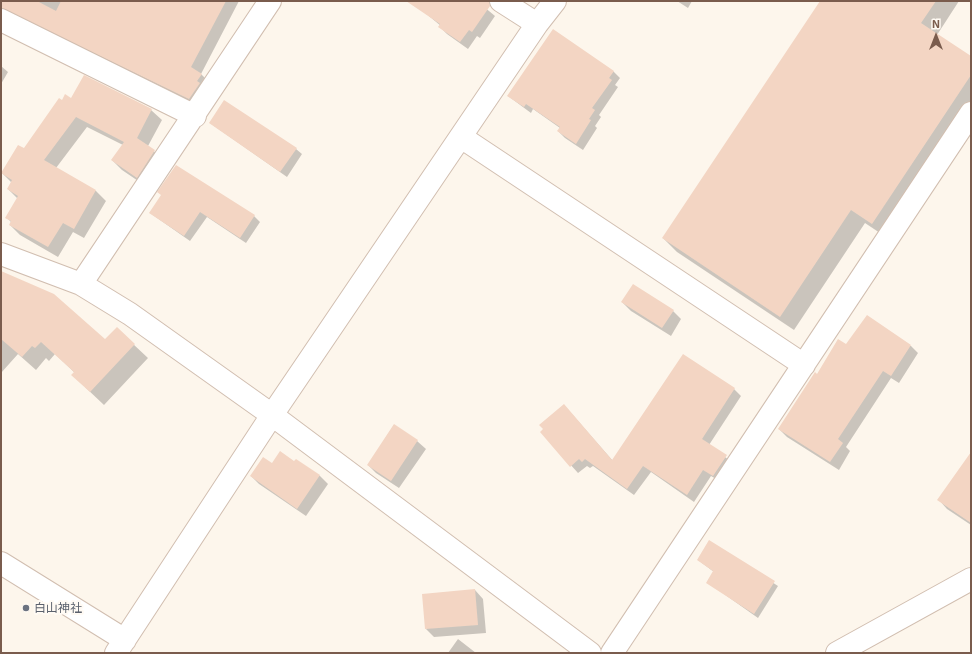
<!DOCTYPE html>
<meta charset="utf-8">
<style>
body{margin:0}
#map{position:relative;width:972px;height:654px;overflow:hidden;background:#fdf6ec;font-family:"Exo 2",sans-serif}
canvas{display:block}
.frame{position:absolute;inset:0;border:2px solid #7a5c4d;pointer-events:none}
.north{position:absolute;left:916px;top:16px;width:40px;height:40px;-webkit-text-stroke:3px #fffaf3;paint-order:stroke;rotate:0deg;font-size:11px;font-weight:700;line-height:16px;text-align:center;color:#7a5c4d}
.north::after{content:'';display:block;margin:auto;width:14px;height:18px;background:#7a5c4d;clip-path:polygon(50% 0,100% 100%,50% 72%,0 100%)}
</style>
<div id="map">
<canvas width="972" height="654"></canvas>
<div class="frame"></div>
<div class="north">N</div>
</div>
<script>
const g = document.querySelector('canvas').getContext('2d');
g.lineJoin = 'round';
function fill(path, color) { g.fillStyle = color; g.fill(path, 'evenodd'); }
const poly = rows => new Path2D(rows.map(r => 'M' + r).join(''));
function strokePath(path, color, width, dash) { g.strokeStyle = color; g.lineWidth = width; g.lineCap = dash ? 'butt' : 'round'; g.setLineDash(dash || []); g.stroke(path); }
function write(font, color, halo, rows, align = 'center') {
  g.font = font + ' "Exo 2","Noto Sans JP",sans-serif'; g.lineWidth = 4; g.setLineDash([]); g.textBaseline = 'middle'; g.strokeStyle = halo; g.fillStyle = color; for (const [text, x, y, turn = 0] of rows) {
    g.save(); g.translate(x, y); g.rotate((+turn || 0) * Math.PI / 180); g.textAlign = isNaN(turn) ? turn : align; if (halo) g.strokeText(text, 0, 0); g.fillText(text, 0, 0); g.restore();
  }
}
fill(poly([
 [1,1,239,1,201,74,210,83,199,108,1,17],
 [432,1,477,1,495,16,480,38,477,36,468,49,447,34,440,27,441,26,424,12],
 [677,1,692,1,688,8],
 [821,1,959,1,937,35,971,58,971,110,886,237,865,223,794,330,677,252,663,238],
 [1,66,8,72,1,84],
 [613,71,620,78,615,85,618,87,599,115,601,117,595,126,597,128,583,150,565,138,558,131,560,128,533,109,531,113,508,96],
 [72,99,151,110,162,120,148,146,165,161,147,187,122,170,112,160,123,145,87,127,56,168,96,191,106,201,84,238,73,232,58,257,20,235,10,225,11,222,7,218,18,199,8,189,12,183,2,173,24,150,62,101],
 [210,123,296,149,302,154,287,177],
 [162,195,254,216,260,222,246,243,207,217,190,241,150,213],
 [1,273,105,341,117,329,148,358,104,405,86,388,75,373,55,354,49,361,46,358,36,370,18,354,1,373],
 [622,302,673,311,681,319,671,336,631,311],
 [847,346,911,346,918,353,899,383,891,378,846,447,850,451,839,470,787,437,779,429,818,375],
 [734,389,741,396,709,445,733,463,721,482,711,476,694,502,651,472,634,495,593,466,590,468,587,466,578,473,541,432,564,405,613,461],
 [394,425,417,441,426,449,399,488,376,473,368,465],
 [296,460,320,476,328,484,306,516,259,484,251,476,272,464,294,462],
 [971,478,971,525,947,509,939,500],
 [710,542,778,586,758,618,707,582,714,572,698,560],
 [475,590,483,599,486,633,434,637,426,629],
 [458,639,476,653,448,653]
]), '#0003');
fill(poly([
 [1,1,37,1,56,11,61,1,226,1,191,67,202,74,197,81,200,83,189,99,1,8],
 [406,1,489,1,490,6,472,32,469,30,460,42,438,27,440,24],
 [820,1,936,1,921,23,971,56,971,75,872,224,851,210,780,317,662,238],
 [553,29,614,71,609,78,612,80,592,108,595,110,589,119,591,120,576,144,557,131,560,127,526,104,524,107,507,96],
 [84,75,152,109,137,138,155,150,137,178,111,160,124,142,76,117,44,160,96,190,74,229,63,223,48,247,9,225,11,221,5,218,18,196,7,189,12,180,1,173,18,145,24,148,59,98,62,100,65,94,71,98],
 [224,100,297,148,280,172,209,123],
 [176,165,255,215,240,238,200,212,184,236,149,213,161,195,157,192],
 [1,271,54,294,105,339,117,327,135,344,90,392,71,375,74,372,41,342,35,348,32,346,22,357,1,339],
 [633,284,674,310,662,328,621,302],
 [867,315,911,345,891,376,883,371,838,439,843,443,830,462,778,429,815,372,817,374,838,339,846,344],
 [683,354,735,388,702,439,727,455,713,476,703,470,687,495,643,466,627,489,585,459,582,462,579,459,570,467,540,432,543,429,539,425,564,404,612,460],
 [394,424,418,440,391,481,367,465],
 [280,451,294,461,296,459,320,475,297,509,250,476,263,457,272,463],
 [971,452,971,523,937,500],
 [709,540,775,581,754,614,706,583,713,571,697,560],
 [475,589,478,625,425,629,422,594]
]), '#f3d5c3');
const street = poly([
 [501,1,537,24],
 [1,20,195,116],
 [461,137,804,365],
 [1,254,81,284,130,314,272,415,590,653],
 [81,284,270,1],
 [1,563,125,640],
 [116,653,272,415,537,24,555,1],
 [612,653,971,113],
 [837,653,971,579]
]);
strokePath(street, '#d1beb0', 24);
strokePath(street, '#fff', 22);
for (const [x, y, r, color] of [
 [26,608,4,"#6b7280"]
]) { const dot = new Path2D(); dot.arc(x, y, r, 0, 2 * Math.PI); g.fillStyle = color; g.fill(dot); strokePath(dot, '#fffaf3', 1.5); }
write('12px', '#5b616d', '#fffaf3', [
 ["白山神社",34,608]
], 'left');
</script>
